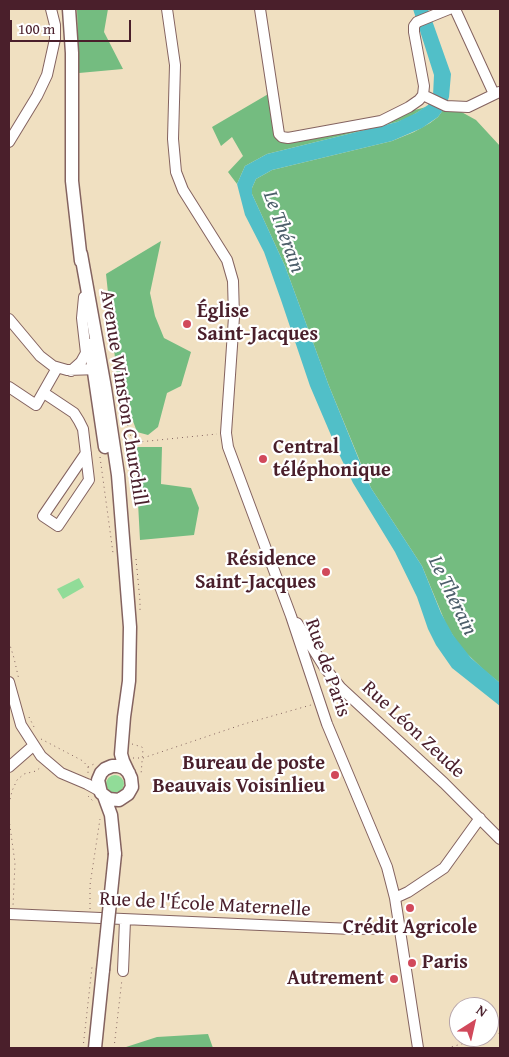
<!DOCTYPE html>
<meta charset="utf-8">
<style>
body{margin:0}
#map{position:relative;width:509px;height:1057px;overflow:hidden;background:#f0e0c1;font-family:"Gentium Book Plus",serif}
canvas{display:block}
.frame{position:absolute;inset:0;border:10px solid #4a1f2b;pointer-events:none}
.north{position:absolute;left:449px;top:997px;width:50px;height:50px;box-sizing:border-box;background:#fff;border:1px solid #b7a5aa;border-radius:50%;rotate:35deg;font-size:14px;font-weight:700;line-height:20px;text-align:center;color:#4a1f2b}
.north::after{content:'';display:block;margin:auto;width:18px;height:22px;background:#d1495b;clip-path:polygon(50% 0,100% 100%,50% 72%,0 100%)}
.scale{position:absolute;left:10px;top:20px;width:121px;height:22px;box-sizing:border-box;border:2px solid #4a1f2b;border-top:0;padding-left:6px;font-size:15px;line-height:18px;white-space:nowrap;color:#4a1f2b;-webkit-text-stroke:4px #fff;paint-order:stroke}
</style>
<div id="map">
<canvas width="509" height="1057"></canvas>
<div class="frame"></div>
<div class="north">N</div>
<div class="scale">100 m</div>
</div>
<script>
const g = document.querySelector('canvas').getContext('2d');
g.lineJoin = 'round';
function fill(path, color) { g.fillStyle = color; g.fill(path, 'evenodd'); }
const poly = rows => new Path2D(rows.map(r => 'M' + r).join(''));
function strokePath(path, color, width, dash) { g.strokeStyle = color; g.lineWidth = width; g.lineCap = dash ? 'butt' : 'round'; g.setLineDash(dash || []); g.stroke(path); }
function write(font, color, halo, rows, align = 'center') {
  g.font = font + ' "Gentium Book Plus",serif'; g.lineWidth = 4.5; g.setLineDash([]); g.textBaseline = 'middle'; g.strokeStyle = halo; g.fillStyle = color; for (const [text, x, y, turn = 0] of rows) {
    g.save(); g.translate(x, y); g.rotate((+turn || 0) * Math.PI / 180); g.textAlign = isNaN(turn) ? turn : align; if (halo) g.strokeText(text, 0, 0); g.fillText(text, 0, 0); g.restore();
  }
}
fill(poly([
 [79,578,84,587,63,599,57,589],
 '106 784a9 9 0 1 1 18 0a9 9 0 1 1-18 0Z'
]), '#91dc98');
fill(poly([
 [77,9,108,9,104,32,123,69,79,73],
 [270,93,287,144,426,107,408,118,397,122,267,154,245,166,237,184,228,172,243,156,232,137,221,146,212,127],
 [447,104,476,120,500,146,500,683,485,671,460,647,446,624,422,566,371,488,329,386,285,266,252,194,252,188,256,179,272,170,392,141,414,132,430,123,438,117],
 [161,241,150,293,155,316,164,338,191,352,181,386,167,393,158,427,148,435,137,432,117,377,106,274],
 [135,447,162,447,161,484,191,488,199,508,194,535,140,540],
 [208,1034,213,1048,123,1048,157,1037]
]), '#74bc80');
fill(poly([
 [413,9,428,9,451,74,449,97,446,106,438,117,422,128,392,141,272,170,256,179,252,188,252,194,285,266,329,386,364,472,371,488,422,566,441,613,453,635,471,658,500,683,500,706,452,668,436,645,428,629,417,597,395,552,353,483,339,454,310,386,281,300,264,252,245,215,237,184,245,166,267,154,397,122,416,113,428,105,433,96,434,75]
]), '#51bfc8');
const minor = poly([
 [167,9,175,65,173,139,176,172,183,190,227,260,233,281,234,317,226,433,228,447,291,616,327,724,387,867,395,898,418,1048],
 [260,9,279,134,282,137,288,138,381,121,409,107,419,100,423,95,424,86,414,32,414,26,417,22,449,9],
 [455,9,494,94],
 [423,95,446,106,468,107,499,92],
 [9,142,37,96,47,75,55,39,55,25,51,9],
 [9,319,40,356,53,366,67,370,99,369],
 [71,371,81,362,86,353,82,318,84,297],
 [9,387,36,405,57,368],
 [44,393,74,413,79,421,83,429,89,480,58,526,43,516,86,453],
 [297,623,325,668,341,688,444,783,500,839],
 [9,682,21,725,41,756,61,773,87,784,100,791],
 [9,767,33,746],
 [395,898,408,892,444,868,480,818],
 [9,914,352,929,400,928],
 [123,971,125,920]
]);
const major = poly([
 [69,9,72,53,72,181,81,261],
 [81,254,105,388,118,475,130,627,129,681,124,717,121,754,123,761,131,778,132,787,128,794,119,800,109,799,101,793,98,780,101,773,105,769,112,766,118,766,124,768,129,773],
 [90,345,105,447],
 [104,796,111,815,115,854],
 [95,1048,103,970]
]);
strokePath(minor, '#846360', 12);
strokePath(major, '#846360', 15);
strokePath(poly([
 [114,377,131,437,139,442,217,434],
 [100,457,113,553],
 [136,559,140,601,140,612],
 [9,642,14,658,19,680],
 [29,717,35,729],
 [41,739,83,761,88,767,88,775],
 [132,744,142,747,143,749,141,775],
 [133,758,143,758,155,754,244,724,311,705],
 [88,767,94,764],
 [88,796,94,802],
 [9,804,12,791,17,780,24,774,36,771,41,767],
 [9,819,15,863,13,906],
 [90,909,90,885,100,819],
 [489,1036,500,1033],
 [83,1048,92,967],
 [114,1048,122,979],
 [447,1048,487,1037]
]), '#846360', 1, [1, 4]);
strokePath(minor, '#fff', 10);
strokePath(major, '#fff', 12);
const majorBridge = poly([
 [103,970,115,854]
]);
strokePath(majorBridge, '#846360', 15, []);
strokePath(majorBridge, '#fff', 12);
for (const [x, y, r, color] of [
 [187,324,5,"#d1495b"],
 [263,459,5,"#d1495b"],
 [326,572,5,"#d1495b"],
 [335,775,5,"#d1495b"],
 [410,908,5,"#d1495b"],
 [412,963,5,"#d1495b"],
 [394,979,5,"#d1495b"]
]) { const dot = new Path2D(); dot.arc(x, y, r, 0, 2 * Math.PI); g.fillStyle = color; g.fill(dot); strokePath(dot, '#fff', 2); }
write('bold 20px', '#4a1f2b', '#fff', [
 ["Église",197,312],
 ["Saint-Jacques",197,335],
 ["Central",273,448],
 ["téléphonique",273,471],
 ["Résidence",316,560,"right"],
 ["Saint-Jacques",316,583,"right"],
 ["Bureau de poste",325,764,"right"],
 ["Beauvais Voisinlieu",325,787,"right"],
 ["Crédit Agricole",410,928,"center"],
 ["Paris",422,963],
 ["Autrement",384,979,"right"]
], 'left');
write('20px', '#4a1f2b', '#fff', [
 ["Avenue Winston Churchill",123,398,81],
 ["Rue de Paris",327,668,71],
 ["Rue Léon Zeude",413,730,43],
 ["Rue de l'École Maternelle",205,905,3]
]);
write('italic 21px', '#4d5f6a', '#fff', [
 ["Le Thérain",283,232,70],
 ["Le Thérain",452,596,64]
]);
</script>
